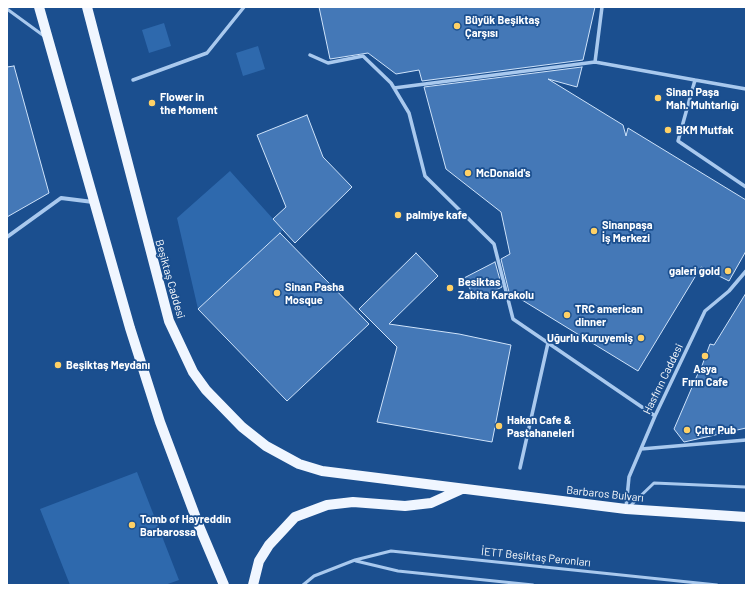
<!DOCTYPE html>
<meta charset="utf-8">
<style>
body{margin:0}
#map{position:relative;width:753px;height:592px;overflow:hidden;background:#1b4f8f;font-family:Barlow,sans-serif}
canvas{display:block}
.frame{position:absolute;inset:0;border:8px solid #fff;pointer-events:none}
</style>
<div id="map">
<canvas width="753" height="592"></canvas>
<div class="frame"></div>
</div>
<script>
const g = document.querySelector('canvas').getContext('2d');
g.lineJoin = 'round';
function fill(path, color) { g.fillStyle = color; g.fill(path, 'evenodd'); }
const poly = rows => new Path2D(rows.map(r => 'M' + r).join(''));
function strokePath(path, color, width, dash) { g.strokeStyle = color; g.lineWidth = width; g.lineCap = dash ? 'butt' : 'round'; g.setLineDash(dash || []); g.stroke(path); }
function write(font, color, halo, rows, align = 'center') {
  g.font = font + ' Barlow,sans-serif'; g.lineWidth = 3.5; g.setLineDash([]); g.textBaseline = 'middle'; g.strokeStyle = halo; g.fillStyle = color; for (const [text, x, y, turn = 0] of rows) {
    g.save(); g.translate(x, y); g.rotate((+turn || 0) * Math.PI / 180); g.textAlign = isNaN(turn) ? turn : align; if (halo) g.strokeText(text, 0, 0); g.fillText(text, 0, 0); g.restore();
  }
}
fill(poly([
 [164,23,171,46,149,53,142,30],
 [258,46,265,69,243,76,236,53],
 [230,171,283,230,198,309,177,218],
 [137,472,179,580,165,585,70,585,40,509]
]), '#2e69ad');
const building = poly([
 [319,7,595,7,583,60,422,81,419,70,396,74,368,53,330,59,319,7],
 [14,66,49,193,7,217,7,67,14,66],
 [582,67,577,87,548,79,623,125,626,136,628,128,746,200,746,251,729,281,701,267,638,371,509,292,501,259,510,254,501,212,446,169,424,87,582,67],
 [307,115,323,157,352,187,295,243,273,219,286,207,257,135,307,115],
 [280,233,369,324,287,401,198,309,280,233],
 [416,253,438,276,389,324,459,334,511,345,492,442,377,422,397,347,359,309,416,253],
 [495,262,502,287,476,300,464,278,495,262],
 [746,293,746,428,684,442,674,429,699,371,700,371,710,344,714,345,746,293]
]);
fill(building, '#4478b7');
strokePath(building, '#cfe3fa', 1);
strokePath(poly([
 [7,9,44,36],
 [629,507,654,483,746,487],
 [356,561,398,571,533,585],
 [303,585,314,576,355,560,391,551,717,585]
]), '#a9c9ee', 3);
strokePath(poly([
 [602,7,595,62,695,80],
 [310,55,328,63,363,56,391,83,409,113,425,176,494,244,513,319,655,416],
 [133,80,207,53,244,7],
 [394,88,595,62],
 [746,89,695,80,678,141,746,187],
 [641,449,746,440],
 [520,468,548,343],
 [626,508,629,477,655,416,705,311,729,291,746,271]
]), '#a9c9ee', 3.5);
strokePath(poly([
 [7,237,61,198,93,202]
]), '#a9c9ee', 4);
strokePath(poly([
 [39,7,130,328,160,422,199,526,224,585],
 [87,7,169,321,193,372,206,390,242,427,266,446,299,464,322,471,626,509,746,517],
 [253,585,259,561,269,545,295,517,327,505,353,502,405,506,431,503,462,489]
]), '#f0f6ff', 10);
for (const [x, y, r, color] of [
 [457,26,4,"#ffd166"],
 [658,98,4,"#ffd166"],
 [152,103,4,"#ffd166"],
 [668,130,4,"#ffd166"],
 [468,173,4,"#ffd166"],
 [398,215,4,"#ffd166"],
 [594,231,4,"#ffd166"],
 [728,271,4,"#ffd166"],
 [450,288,4,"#ffd166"],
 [277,293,4,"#ffd166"],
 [567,315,4,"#ffd166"],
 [641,338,4,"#ffd166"],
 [705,356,4,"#ffd166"],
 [58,365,4,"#ffd166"],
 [499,426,4,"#ffd166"],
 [687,430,4,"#ffd166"],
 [132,525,4,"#ffd166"]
]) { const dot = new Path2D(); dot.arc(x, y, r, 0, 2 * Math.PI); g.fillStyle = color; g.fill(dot); strokePath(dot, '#1b4f8f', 1.5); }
write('bold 11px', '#fff', '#1b4f8f', [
 ["Büyük Beşiktaş",465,20],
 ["Çarşısı",465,33],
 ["Sinan Paşa",666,92],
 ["Mah. Muhtarlığı",666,105],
 ["Flower in",160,97],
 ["the Moment",160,110],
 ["BKM Mutfak",676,130],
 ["McDonald's",476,173],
 ["palmiye kafe",406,215],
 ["Sinanpaşa",602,225],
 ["İş Merkezi",602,238],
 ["galeri gold",720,271,"right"],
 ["Besiktas",458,282],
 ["Zabita Karakolu",458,295],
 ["Sinan Pasha",285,287],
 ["Mosque",285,300],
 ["TRC american",575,309],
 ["dinner",575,322],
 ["Uğurlu Kuruyemiş",633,338,"right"],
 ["Beşiktaş Meydanı",66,365],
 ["Asya",705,369,"center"],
 ["Fırın Cafe",705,382,"center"],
 ["Hakan Cafe &",507,420],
 ["Pastahaneleri",507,433],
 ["Çıtır Pub",695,430],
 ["Tomb of Hayreddin",140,519],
 ["Barbarossa",140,532]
], 'left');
write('11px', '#fff', '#1b4f8f', [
 ["Beşiktaş Caddesi",170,279,74],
 ["Hasfırın Caddesi",663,379,-64],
 ["Barbaros Bulvarı",605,494,6],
 ["İETT Beşiktaş Peronları",536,557,6]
]);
</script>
